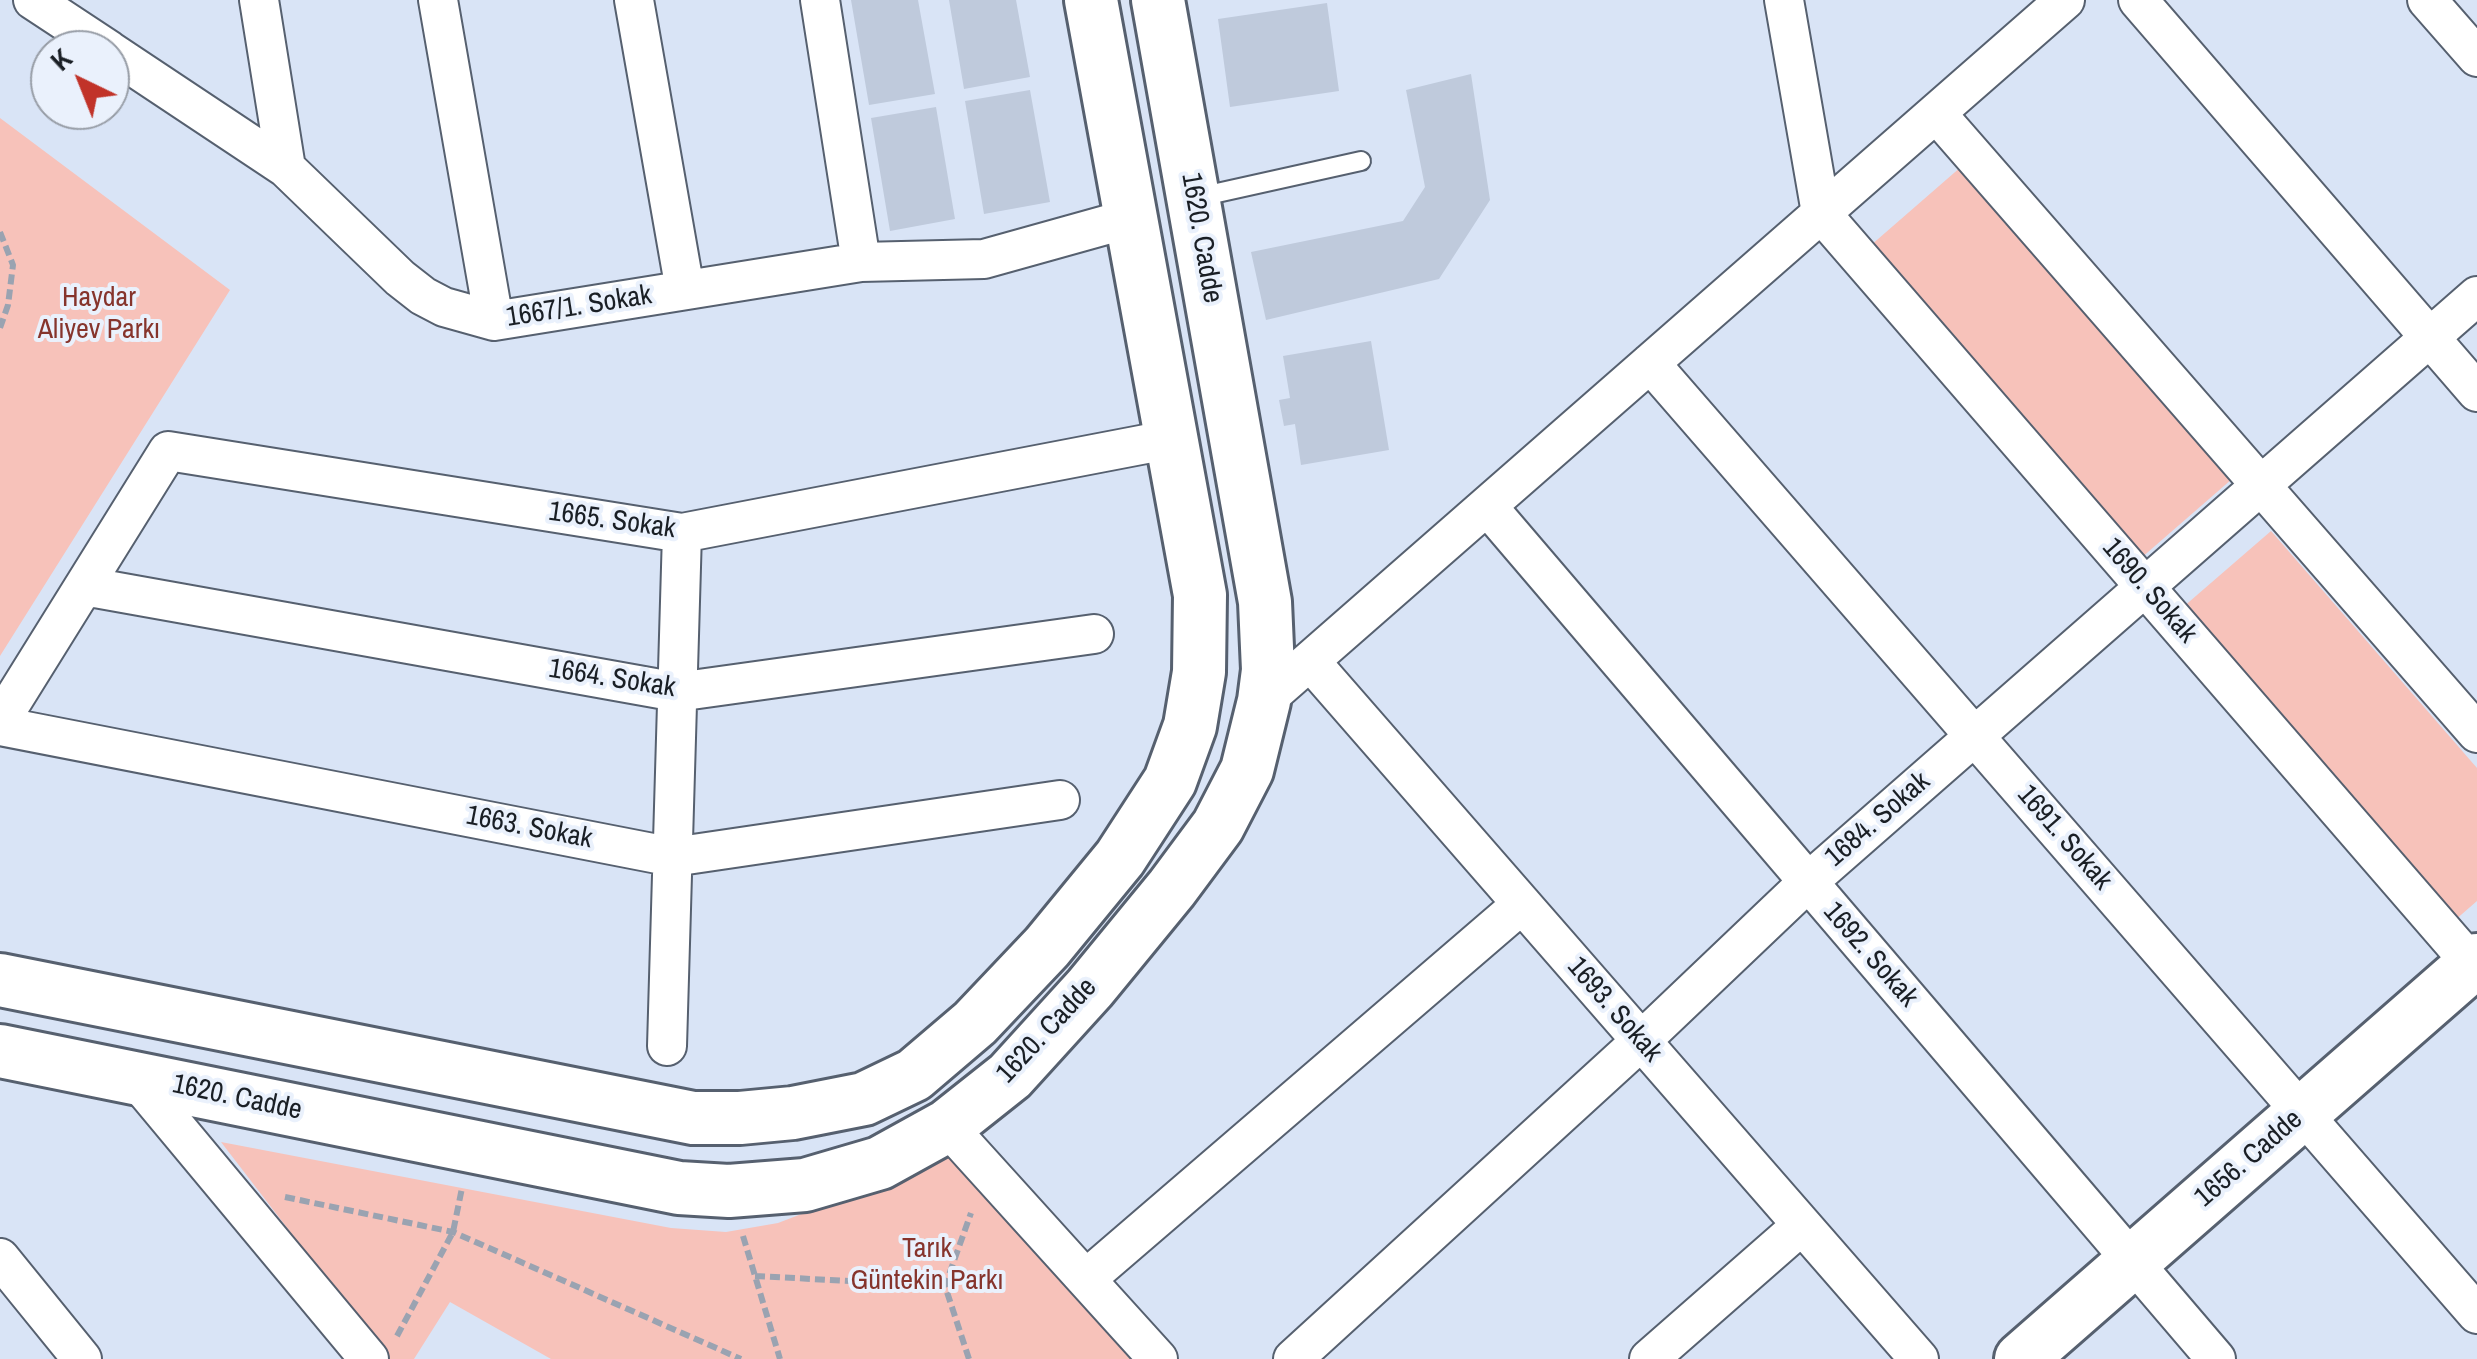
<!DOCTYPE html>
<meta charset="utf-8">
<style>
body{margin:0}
#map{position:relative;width:2477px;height:1359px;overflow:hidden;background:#d9e4f6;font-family:"Archivo Narrow",sans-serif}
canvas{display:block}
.north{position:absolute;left:30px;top:30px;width:100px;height:100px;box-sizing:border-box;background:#eaf1fc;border:2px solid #979da6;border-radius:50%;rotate:317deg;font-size:28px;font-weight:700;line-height:40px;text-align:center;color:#1a1f25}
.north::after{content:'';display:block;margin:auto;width:35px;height:45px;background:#c13329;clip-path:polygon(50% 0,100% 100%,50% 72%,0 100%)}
</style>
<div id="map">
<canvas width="2477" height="1359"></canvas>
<div class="north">K</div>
</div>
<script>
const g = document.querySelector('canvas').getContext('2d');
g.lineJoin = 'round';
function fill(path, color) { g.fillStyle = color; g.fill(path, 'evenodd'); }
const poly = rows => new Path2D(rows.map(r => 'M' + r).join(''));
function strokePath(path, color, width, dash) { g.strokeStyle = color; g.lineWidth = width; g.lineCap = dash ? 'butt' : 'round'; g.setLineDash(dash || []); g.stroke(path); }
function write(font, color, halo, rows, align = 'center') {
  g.font = font + ' "Archivo Narrow",sans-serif'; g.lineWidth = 8; g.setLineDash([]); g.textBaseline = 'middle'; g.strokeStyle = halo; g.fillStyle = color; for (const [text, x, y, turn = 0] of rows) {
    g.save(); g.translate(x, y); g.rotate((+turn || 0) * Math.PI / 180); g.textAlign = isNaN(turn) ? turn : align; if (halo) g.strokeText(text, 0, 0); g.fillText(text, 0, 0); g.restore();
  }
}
fill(poly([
 [0,118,230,290,0,656],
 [1962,166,2232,479,2140,559,1870,246],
 [2271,531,2477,768,2477,901,2454,921,2182,608],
 [221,1142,671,1228,726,1232,778,1223,955,1155,1133,1359,551,1359,450,1302,414,1359,388,1359]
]), '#f7c2ba');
fill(poly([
 [851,0,918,0,935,94,869,105],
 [949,0,1016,0,1030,77,964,89],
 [1327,3,1339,91,1230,107,1218,19],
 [1471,74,1490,200,1439,279,1266,320,1251,252,1403,221,1425,187,1406,90],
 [1030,90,1050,202,984,214,965,101],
 [936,107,955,219,890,231,871,118],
 [1371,341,1389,450,1301,465,1295,424,1284,426,1279,400,1290,398,1283,356]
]), '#bfcadc');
const lane = poly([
 [1199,197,1361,161]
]);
const street = poly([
 [33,0,109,50],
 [259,0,286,168],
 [438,0,494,321],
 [634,0,685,290],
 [820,0,861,262],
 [1784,0,1821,213,2477,970],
 [2138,0,2477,392],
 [2427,0,2477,57],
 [110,51,286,168,400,278,423,296,444,307,494,321,861,262,984,259,1131,218],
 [1936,113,2477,733],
 [1650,363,2477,1314],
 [1487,506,2216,1359],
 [84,586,677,692,1094,634],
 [1310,661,1919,1359],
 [1264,701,2065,0],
 [0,721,168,451,682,533,1172,439],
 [0,726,673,857,1060,800],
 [667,1046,682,533],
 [135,1078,369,1359],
 [947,1126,1158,1359],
 [0,1258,82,1359],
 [1086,1279,1522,904],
 [1293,1359,1641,1041,1808,882,2477,296],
 [1649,1359,1802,1225]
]);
const secondary = poly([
 [0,980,693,1118,740,1118,793,1113,864,1099,914,1075,975,1023,1047,947,1120,858,1170,781,1190,726,1199,672,1200,595,1091,0],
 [0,1051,679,1188,729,1191,805,1185,880,1163,947,1126,1010,1076,1090,988,1172,888,1218,826,1247,770,1264,701,1268,670,1265,602,1158,0],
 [2021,1359,2477,960]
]);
strokePath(lane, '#56606f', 22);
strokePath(street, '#56606f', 42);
strokePath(secondary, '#56606f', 58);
strokePath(poly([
 [0,232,13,265,8,305,0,328],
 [285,1197,453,1232,741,1359],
 [743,1236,780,1359],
 [755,1276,945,1286],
 [397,1336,453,1232,462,1188],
 [969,1359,945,1286,971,1213]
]), '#9aa3b1', 6, [10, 5]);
strokePath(lane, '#fff', 18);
strokePath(street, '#fff', 38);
strokePath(secondary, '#fff', 52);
write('28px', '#1a1f25', '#eaf1fc', [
 ["1620. Cadde",1201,238,80],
 ["1667/1. Sokak",579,307,-9],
 ["1665. Sokak",612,521,8],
 ["1690. Sokak",2149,591,49],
 ["1664. Sokak",612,679,9],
 ["1684. Sokak",1878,820,-41],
 ["1663. Sokak",529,828,11],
 ["1691. Sokak",2064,838,49],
 ["1692. Sokak",1870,955,49],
 ["1693. Sokak",1614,1010,49],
 ["1620. Cadde",1047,1031,-47],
 ["1620. Cadde",237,1098,12],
 ["1656. Cadde",2249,1159,-41]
]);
write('28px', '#86342c', '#eaf1fc', [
 ["Haydar",99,298],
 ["Aliyev Parkı",99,330],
 ["Tarık",927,1249],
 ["Güntekin Parkı",927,1281]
]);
</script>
